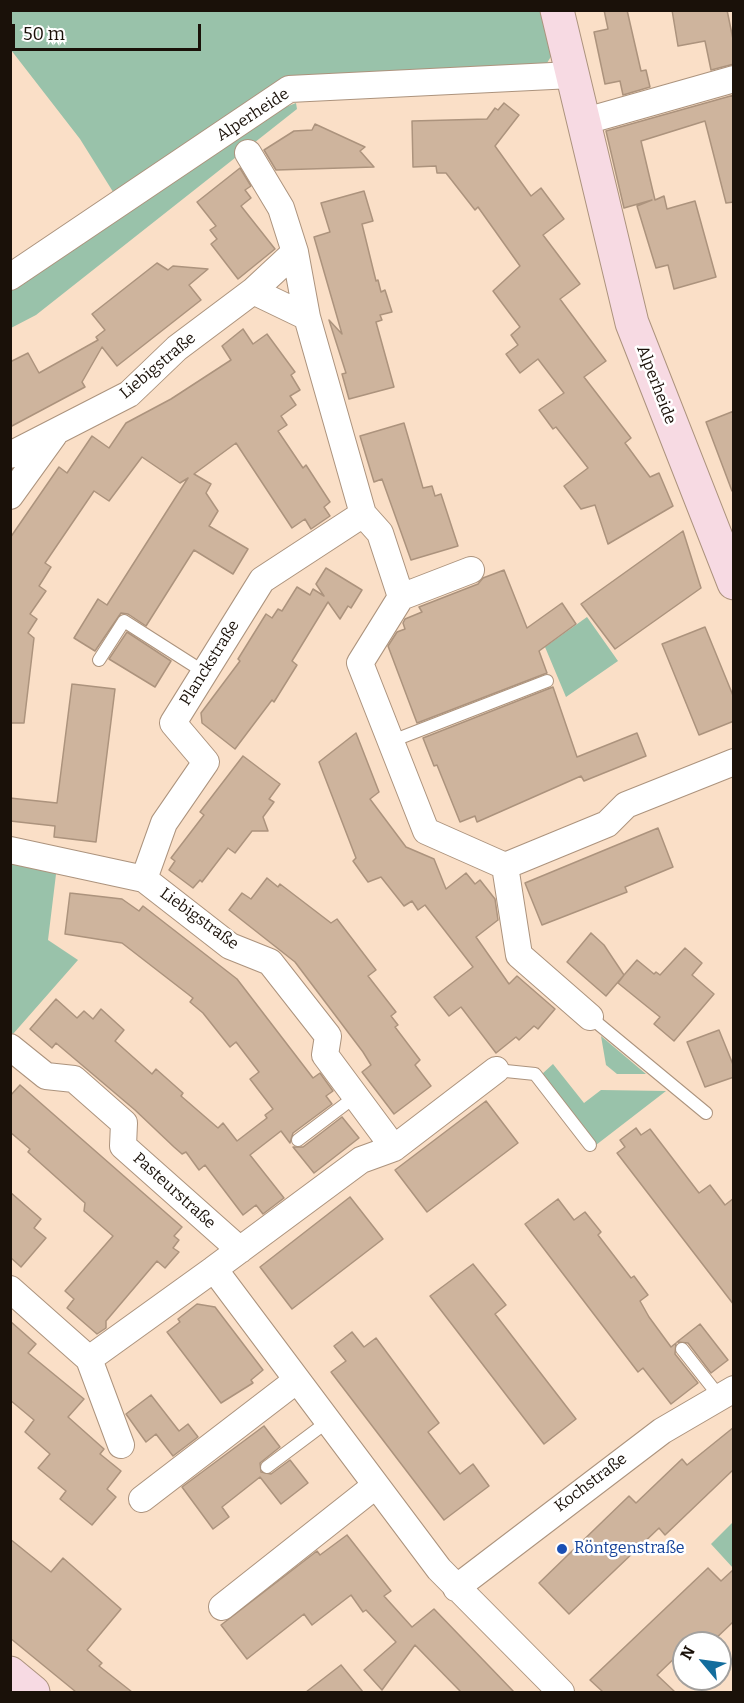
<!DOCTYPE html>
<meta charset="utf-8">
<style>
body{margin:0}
#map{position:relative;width:744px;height:1703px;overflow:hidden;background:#fadfc7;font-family:Bitter,serif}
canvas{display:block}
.frame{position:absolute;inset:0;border:12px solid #1a1109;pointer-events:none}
.north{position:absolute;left:672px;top:1631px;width:60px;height:60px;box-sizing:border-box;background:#fff;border:2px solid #a3a09d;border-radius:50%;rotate:299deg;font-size:16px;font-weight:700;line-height:24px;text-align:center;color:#1a1109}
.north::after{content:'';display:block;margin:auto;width:21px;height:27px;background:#136d9d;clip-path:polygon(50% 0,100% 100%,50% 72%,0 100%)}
.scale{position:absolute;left:12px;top:24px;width:189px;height:27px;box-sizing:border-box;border:3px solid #1a1109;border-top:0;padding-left:8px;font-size:18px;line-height:21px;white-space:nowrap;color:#1a1109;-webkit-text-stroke:4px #fff;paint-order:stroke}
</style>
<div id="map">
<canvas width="744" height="1703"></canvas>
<div class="frame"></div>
<div class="north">N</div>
<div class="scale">50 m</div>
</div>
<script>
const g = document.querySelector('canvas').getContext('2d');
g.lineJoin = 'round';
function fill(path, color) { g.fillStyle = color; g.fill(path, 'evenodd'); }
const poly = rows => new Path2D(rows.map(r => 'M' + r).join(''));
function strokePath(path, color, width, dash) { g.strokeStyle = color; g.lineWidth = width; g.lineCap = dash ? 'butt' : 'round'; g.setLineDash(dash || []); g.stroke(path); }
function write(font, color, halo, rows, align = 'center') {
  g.font = font + ' Bitter,serif'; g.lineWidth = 5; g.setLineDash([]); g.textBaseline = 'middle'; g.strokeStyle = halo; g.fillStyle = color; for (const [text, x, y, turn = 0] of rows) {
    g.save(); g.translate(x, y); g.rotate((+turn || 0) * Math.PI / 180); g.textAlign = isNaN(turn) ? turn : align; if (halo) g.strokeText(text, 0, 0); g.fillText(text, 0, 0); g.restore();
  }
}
fill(poly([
 [10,11,548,11,555,50,547,63,534,71,338,74,115,195,80,139,11,50],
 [296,103,297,109,36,315,11,328,11,286,268,114],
 [587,617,618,661,566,697,545,647],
 [11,861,57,866,48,940,78,960,13,1034,11,1032],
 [601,1036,646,1074,617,1074,606,1065],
 [553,1064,584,1103,601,1090,666,1091,596,1145,542,1074],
 [733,1522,733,1568,711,1544]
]), '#99c2aa');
const building = poly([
 [604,10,627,10,641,71,646,70,650,87,623,95,620,81,605,84,594,32,608,29,604,10],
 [672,10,727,10,734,44,734,64,711,70,705,41,678,46,672,10],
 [734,95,734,202,726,203,705,121,641,141,655,200,664,196,667,209,695,201,716,277,674,289,668,265,656,268,637,206,652,200,624,208,606,131,734,95],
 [504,103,519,115,495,146,531,196,541,188,564,219,543,235,580,284,560,299,606,361,584,377,631,438,625,443,650,477,659,473,673,506,608,544,595,505,581,509,564,486,588,468,556,427,553,429,539,410,564,393,538,359,520,373,506,354,518,345,511,335,520,327,493,291,520,266,478,207,475,210,446,173,437,173,436,166,413,167,412,121,487,119,495,108,498,110,504,103],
 [315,124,365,147,360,151,374,167,276,170,264,150,294,131,312,130,315,124],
 [240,168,251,186,245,190,251,198,241,206,275,249,238,279,211,244,217,239,210,230,216,226,197,202,240,168],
 [364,191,373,221,362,224,376,281,378,280,381,292,385,290,392,312,380,315,382,320,376,322,394,387,349,399,342,374,346,373,329,320,342,334,314,237,330,232,321,203,364,191],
 [157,263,168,270,173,266,208,269,189,285,201,300,117,366,102,347,82,382,85,387,10,427,10,362,28,353,39,373,98,340,96,337,105,330,92,314,157,263],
 [243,329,253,344,267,334,295,372,291,375,300,390,290,396,296,405,281,416,287,425,278,431,303,468,306,465,330,502,324,507,330,516,311,529,305,519,292,528,236,443,194,474,211,484,206,493,218,511,209,526,248,549,233,574,194,550,146,626,128,614,121,613,95,651,74,638,98,599,107,605,188,478,180,483,142,457,109,501,94,491,45,563,51,567,39,586,46,591,30,614,37,619,28,633,34,638,24,723,10,723,10,538,59,467,67,473,92,436,109,448,126,423,171,399,231,360,222,346,243,329],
 [734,411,734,490,732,491,706,422,734,411],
 [404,423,423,488,432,486,435,496,441,494,458,546,411,560,382,479,374,482,360,436,404,423],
 [683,531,701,588,615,649,581,604,683,531],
 [326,568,362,590,351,608,348,606,340,619,328,602,292,661,297,665,274,702,272,700,235,749,202,723,201,713,240,661,238,659,266,614,272,618,278,609,282,611,297,587,310,595,313,589,324,596,316,584,326,568],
 [504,570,527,628,562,603,576,624,539,651,547,673,417,723,388,646,397,632,405,629,403,623,405,619,422,612,419,607,478,584,483,578,504,570],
 [705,627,734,698,734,721,699,735,662,644,705,627],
 [127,632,171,661,155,687,109,659,127,632],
 [72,684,115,689,96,842,54,837,55,826,10,821,10,798,57,803,72,684],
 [553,687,577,757,637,733,646,756,584,781,581,776,477,822,475,816,460,822,437,765,434,766,423,738,553,687],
 [356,733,379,792,370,799,406,847,434,859,446,889,466,873,475,884,480,880,495,899,498,920,476,937,509,984,517,976,555,1009,538,1029,534,1026,519,1040,516,1037,496,1053,461,1007,449,1016,434,997,473,967,425,905,418,910,412,901,404,906,381,877,368,882,353,861,356,858,319,762,356,733],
 [243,756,280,784,269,799,274,802,263,817,268,831,252,831,235,853,228,848,202,882,200,880,193,888,169,870,175,861,171,858,204,815,200,812,243,756],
 [658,828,673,867,625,887,627,892,542,925,525,883,658,828],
 [267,878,278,887,280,884,331,923,337,919,376,970,368,976,396,1012,391,1016,398,1025,395,1027,420,1060,415,1065,431,1086,394,1114,362,1072,371,1065,363,1052,295,962,229,910,242,893,251,899,267,878],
 [70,893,122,899,139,911,143,906,237,979,313,1078,320,1073,333,1091,326,1096,332,1104,293,1133,290,1143,281,1131,250,1155,284,1198,263,1214,256,1205,243,1215,205,1165,199,1170,186,1152,182,1154,174,1147,135,1110,56,1043,52,1048,30,1029,56,999,77,1018,84,1011,93,1019,101,1009,124,1030,115,1041,152,1074,156,1069,183,1093,181,1096,218,1128,223,1123,237,1141,267,1118,265,1115,273,1109,250,1079,259,1072,236,1042,230,1047,203,1013,190,1002,193,998,122,943,65,934,70,893],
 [591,933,604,945,624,975,637,960,654,974,656,972,660,975,685,948,702,963,692,975,714,994,674,1041,654,1024,660,1017,618,983,624,975,606,996,567,962,591,933],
 [719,1030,734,1067,734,1077,705,1087,687,1042,719,1030],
 [20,1085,182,1227,174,1236,179,1240,173,1248,179,1252,165,1268,157,1261,106,1321,106,1328,97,1334,67,1308,74,1299,65,1291,113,1236,84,1211,85,1203,28,1152,30,1149,10,1132,10,1096,20,1085],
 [486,1101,518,1143,427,1212,395,1170,486,1101],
 [342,1117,359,1138,314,1173,293,1147,303,1147,342,1117],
 [636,1128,641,1135,650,1129,699,1193,710,1185,725,1205,734,1198,734,1305,617,1153,625,1147,620,1140,636,1128],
 [10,1192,41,1219,34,1228,46,1238,21,1267,10,1257,10,1192],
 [350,1197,383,1239,292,1309,260,1267,350,1197],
 [558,1199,574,1220,585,1212,601,1232,598,1235,631,1278,634,1276,648,1295,640,1301,649,1317,671,1347,676,1343,675,1354,698,1383,671,1404,643,1368,638,1372,525,1224,558,1199],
 [473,1264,506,1305,495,1314,576,1419,544,1444,430,1296,473,1264],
 [197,1304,215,1307,263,1370,251,1380,253,1383,221,1403,167,1332,180,1322,178,1319,197,1304],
 [10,1321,36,1344,28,1353,84,1399,68,1417,104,1449,100,1454,121,1471,107,1489,116,1497,92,1525,60,1499,66,1491,38,1468,50,1454,25,1432,34,1420,10,1400,10,1321],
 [700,1324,728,1360,711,1373,688,1343,677,1342,700,1324],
 [352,1332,364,1347,376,1338,439,1423,428,1432,460,1474,473,1464,489,1486,444,1520,331,1372,346,1361,334,1346,352,1332],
 [151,1395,179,1431,188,1424,198,1437,173,1456,156,1434,146,1442,126,1414,151,1395],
 [264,1426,280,1447,260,1463,261,1472,271,1474,290,1460,308,1483,281,1504,260,1477,222,1507,229,1517,213,1529,182,1487,264,1426],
 [734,1427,734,1469,665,1535,659,1528,569,1614,539,1583,629,1496,636,1503,682,1459,687,1465,734,1427],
 [347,1535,391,1591,384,1596,412,1627,434,1609,514,1692,461,1692,415,1645,382,1690,364,1670,396,1642,366,1610,363,1612,351,1595,312,1625,304,1614,247,1659,221,1625,317,1551,320,1555,347,1535],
 [10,1539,51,1572,63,1558,121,1609,87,1650,102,1663,99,1666,132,1692,76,1692,10,1638,10,1539],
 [708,1568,721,1581,734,1569,734,1621,711,1643,684,1643,684,1649,657,1675,675,1692,603,1692,590,1680,708,1568],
 [341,1665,363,1692,306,1692,341,1665]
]);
fill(building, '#ceb49d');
strokePath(building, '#ac937d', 1.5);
const lane = poly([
 [99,660,124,621,204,672],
 [392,741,547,681],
 [590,1017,706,1113],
 [496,1070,535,1074,590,1145],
 [298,1140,356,1096],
 [682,1349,719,1396],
 [267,1467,327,1422]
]);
const street = poly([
 [582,122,734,79],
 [248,153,281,208,295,252,307,317,363,514,380,533,401,597,360,663,426,831,505,866,607,824,626,805,734,762],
 [10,277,289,89,572,75],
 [253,291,295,252],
 [10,455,129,394,177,348,253,291,307,317],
 [10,496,54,435],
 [401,597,471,570],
 [10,850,144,879,230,946,270,962,328,1036,325,1055,394,1148],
 [505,866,519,955,590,1017],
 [144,879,164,823,206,762,173,723,262,580,363,514],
 [10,1047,46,1076,74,1079,124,1123,123,1146,240,1250],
 [496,1070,394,1148,361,1160,214,1269,439,1569,561,1692],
 [10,1289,89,1359,214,1269],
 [89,1359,121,1445],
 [142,1499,297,1380],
 [456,1588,662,1431,734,1389],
 [222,1607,375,1486]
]);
const secondary = poly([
 [557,10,632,323,734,583],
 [10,1673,33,1692]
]);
strokePath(lane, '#ac937d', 14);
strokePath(street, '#ac937d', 28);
strokePath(secondary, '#ac937d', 35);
strokePath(lane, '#fff', 12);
strokePath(street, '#fff', 26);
strokePath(secondary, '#f7dae3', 33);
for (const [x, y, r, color] of [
 [562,1549,6,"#1a4fb4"]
]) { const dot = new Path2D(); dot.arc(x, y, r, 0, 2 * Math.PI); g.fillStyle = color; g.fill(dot); strokePath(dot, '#fff', 2); }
write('16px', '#1a1109', '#fff', [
 ["Alperheide",253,115,-33],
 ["Liebigstraße",158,366,-40],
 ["Alperheide",656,385,69],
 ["Planckstraße",210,663,-58],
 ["Liebigstraße",199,919,36],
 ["Pasteurstraße",174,1191,42],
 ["Kochstraße",591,1483,-37]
]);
write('16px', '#164399', '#fff', [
 ["Röntgenstraße",574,1549]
], 'left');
</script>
